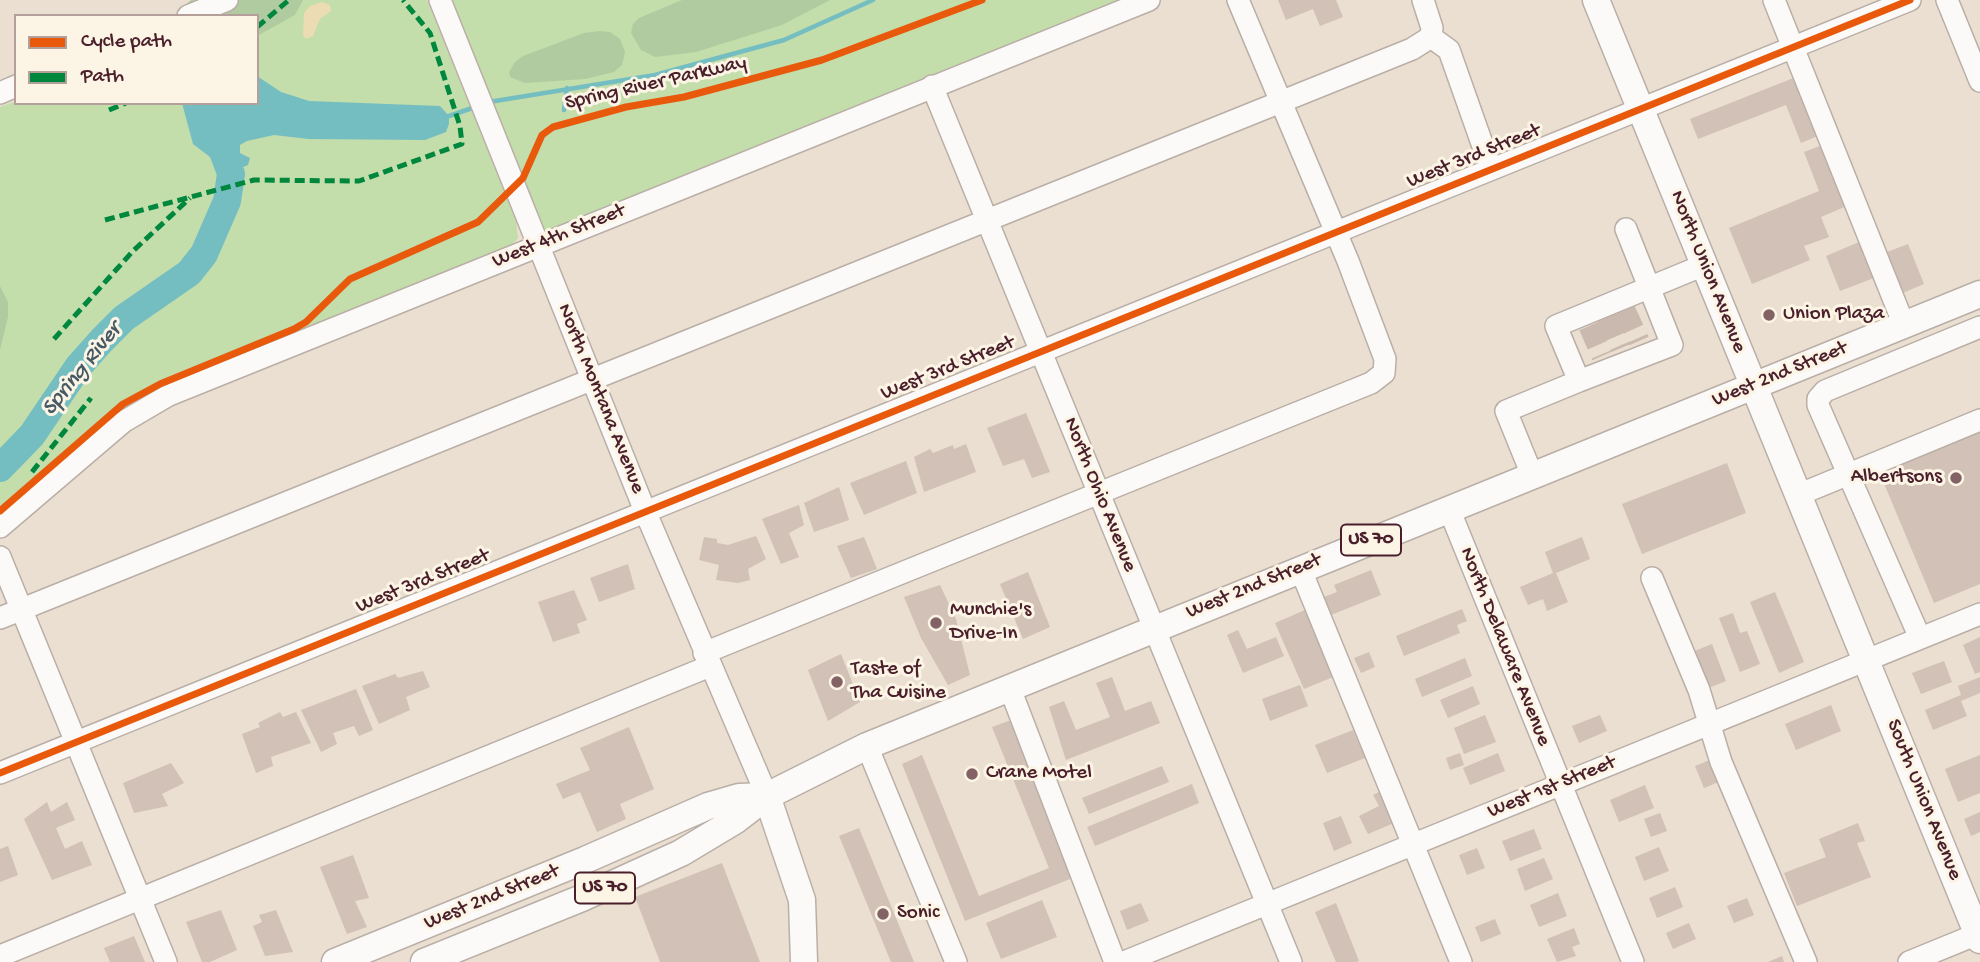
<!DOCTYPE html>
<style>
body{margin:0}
#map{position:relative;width:1980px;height:962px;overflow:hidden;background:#eadfd0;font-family:"Gochi Hand",sans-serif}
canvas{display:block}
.legend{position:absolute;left:14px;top:14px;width:245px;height:91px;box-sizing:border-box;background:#fcf5e5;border:2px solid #b59f9b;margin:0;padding:9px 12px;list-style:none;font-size:21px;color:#4a1f2b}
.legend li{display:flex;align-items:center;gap:14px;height:35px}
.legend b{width:35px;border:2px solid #b59f9b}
</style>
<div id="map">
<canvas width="1980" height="962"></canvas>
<ul class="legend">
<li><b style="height:9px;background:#e8590c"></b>Cycle path</li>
<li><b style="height:9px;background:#00873e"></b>Path</li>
</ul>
</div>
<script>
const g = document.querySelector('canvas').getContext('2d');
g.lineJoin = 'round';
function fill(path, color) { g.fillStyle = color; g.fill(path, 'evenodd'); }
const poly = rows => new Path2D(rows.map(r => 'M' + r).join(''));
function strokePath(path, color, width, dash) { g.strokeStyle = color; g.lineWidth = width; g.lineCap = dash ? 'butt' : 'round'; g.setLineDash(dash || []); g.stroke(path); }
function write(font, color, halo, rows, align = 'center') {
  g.font = font + ' "Gochi Hand",sans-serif'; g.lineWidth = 6; g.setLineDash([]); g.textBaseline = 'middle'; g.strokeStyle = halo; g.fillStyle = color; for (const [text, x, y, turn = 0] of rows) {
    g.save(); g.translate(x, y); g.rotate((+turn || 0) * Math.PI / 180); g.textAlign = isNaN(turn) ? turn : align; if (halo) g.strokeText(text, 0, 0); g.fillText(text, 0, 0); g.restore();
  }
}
fill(poly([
 [256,0,427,0,516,221,518,238,512,245,169,385,124,408,0,516,0,107,16,101,16,103,257,103],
 [440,0,1149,0,538,247]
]), '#c3ddab');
fill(poly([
 [191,0,303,0,295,15,257,36,257,16,185,16,185,5],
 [682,0,830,0,782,25,696,52,655,57,641,50,631,33,633,24,639,18],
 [600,31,610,32,620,39,625,52,622,65,614,72,585,79,525,83,510,77,509,72,515,62,523,56,584,33],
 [0,286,8,302,8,317,0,350]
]), '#b1cba0');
fill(poly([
 [322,2,330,5,331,11,320,19,313,36,306,39,303,35,304,13,310,6]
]), '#ecdcb4');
fill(poly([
 [257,76,281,92,309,101,440,106,449,116,449,124,446,132,425,140,309,139,274,135,247,141,240,145,240,153,250,158,248,165,218,178,210,157,193,144,182,103,257,103]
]), '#74bec2');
strokePath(poly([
 [489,102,655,75,784,40,873,0],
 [564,110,567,88],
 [449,116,478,106]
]), '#74bec2', 4.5);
strokePath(poly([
 [0,468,32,435,78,367,102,340,124,318,189,273,204,254,227,201,231,174]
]), '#74bec2', 28);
fill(poly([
 [1278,0,1336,0,1343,17,1320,26,1313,9,1286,20],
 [1796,77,1820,135,1801,143,1786,105,1698,139,1690,119],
 [1825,144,1849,205,1821,217,1829,237,1804,246,1810,260,1752,284,1729,228,1819,191,1804,152],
 [1859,242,1874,278,1840,291,1826,256],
 [1908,244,1924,284,1898,295,1882,254],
 [1026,413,1050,472,1032,478,1024,459,1003,466,987,428],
 [1980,431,1980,584,1934,603,1883,481,1900,474,1897,465],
 [966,444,976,472,924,492,914,457,930,449,933,453,953,445,954,449],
 [906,461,917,493,864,515,850,483],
 [1727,463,1746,513,1642,554,1622,504],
 [839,487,849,520,814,532,804,503],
 [799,505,804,525,789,533,799,557,781,564,762,519],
 [756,536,766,559,748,569,750,580,738,583,716,580,719,565,699,560,704,537,717,539,717,543,728,545],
 [864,537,877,569,851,578,837,546],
 [1582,537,1590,559,1556,573,1568,602,1547,611,1543,599,1528,605,1520,587,1553,573,1545,552],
 [628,564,635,589,599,602,590,578],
 [1371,570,1381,595,1331,615,1324,597,1337,592,1334,585],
 [1028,572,1050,627,1023,639,1000,584],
 [940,585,956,619,970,675,948,685,921,638,904,597],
 [574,590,587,620,577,624,580,633,553,642,538,602],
 [1775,592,1804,662,1779,673,1750,602],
 [1462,609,1467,621,1457,625,1460,633,1404,656,1396,636],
 [1305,610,1333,677,1304,689,1275,623],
 [1733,613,1740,633,1747,631,1760,664,1740,672,1719,618],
 [1238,630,1247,649,1276,637,1284,656,1243,673,1227,635],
 [1980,637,1980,672,1975,674,1963,645],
 [1712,644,1726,681,1706,689,1692,652],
 [1369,652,1375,667,1361,673,1354,658],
 [841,654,860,702,828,721,808,670],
 [1465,658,1472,676,1422,697,1415,679],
 [1944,661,1952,682,1921,694,1912,673],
 [423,671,430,687,406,697,410,710,379,724,362,686,395,674,398,678],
 [1112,677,1125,711,1151,701,1160,723,1066,760,1049,707,1064,701,1076,730,1110,717,1096,683],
 [1980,677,1980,693,1961,701,1967,716,1933,730,1925,710,1961,695,1958,686],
 [1300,685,1308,706,1270,721,1262,699],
 [1473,686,1480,704,1448,718,1440,700],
 [356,689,373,730,359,736,354,726,333,733,337,744,321,752,301,710],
 [1831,705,1841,731,1796,750,1785,724],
 [280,712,283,717,296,712,311,743,271,757,273,766,256,773,242,734,260,727,258,723],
 [1485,715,1496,742,1464,754,1454,728],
 [1600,715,1607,731,1579,743,1572,726],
 [1017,718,1080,875,965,921,902,764,922,755,979,896,1049,868,992,727],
 [629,727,654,789,620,804,626,819,597,832,580,792,563,799,556,784,590,770,580,748],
 [1353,730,1365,758,1327,773,1315,745],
 [1460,753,1464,765,1450,770,1446,758],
 [1498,753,1505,771,1470,785,1463,768],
 [1980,755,1980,793,1958,802,1945,769],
 [1712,759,1721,781,1704,788,1695,766],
 [171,763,184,783,162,794,168,806,134,813,123,783],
 [1162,766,1169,782,1089,814,1082,798],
 [1192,784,1199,803,1095,846,1087,827],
 [1645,785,1654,808,1619,822,1610,800],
 [1379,792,1394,823,1368,834,1359,816,1379,806,1373,795],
 [47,802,51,812,67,802,75,820,56,828,65,849,82,841,92,865,52,880,24,819],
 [1980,812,1980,832,1971,836,1964,819],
 [1660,813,1667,831,1651,837,1644,819],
 [1341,816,1352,843,1334,851,1323,823],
 [1858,823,1865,841,1857,843,1871,877,1797,906,1784,873,1826,857,1819,839],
 [859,828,914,962,891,962,839,836],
 [1534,829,1542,849,1510,861,1502,841],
 [8,846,18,875,0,882,0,849],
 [1659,847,1669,871,1644,881,1635,857],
 [1477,848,1485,868,1467,875,1459,855],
 [353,855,369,898,355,901,367,927,347,934,320,867],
 [1544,858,1553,879,1525,891,1517,869],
 [722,863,760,962,660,962,635,897],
 [1675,887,1683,907,1657,918,1649,898],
 [1558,893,1567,916,1539,927,1530,905],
 [1747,898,1754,915,1734,923,1727,906],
 [1042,900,1057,937,1001,959,986,923],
 [1141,903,1149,921,1127,930,1120,911],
 [1336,903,1359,961,1356,962,1336,962,1315,912],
 [221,910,237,950,210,962,202,962,186,922],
 [276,910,293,952,265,956,253,926,262,922,259,915],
 [1495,919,1501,934,1481,942,1475,927],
 [1689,923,1696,939,1673,949,1666,933],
 [1574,928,1580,944,1572,947,1576,956,1557,962,1547,939],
 [134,936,145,962,110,962,104,948],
 [1782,956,1784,962,1768,962]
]), '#d1c1b6');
strokePath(poly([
 [1625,310,1639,341],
 [1608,317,1621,348],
 [1589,326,1602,356]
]), '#cab9af', 21, [21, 10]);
const minor = poly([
 [440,0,645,511,767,796],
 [1774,0,1904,325],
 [1947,0,1980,81],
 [188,16,227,0],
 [1431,37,1449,50,1491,169],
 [932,86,1291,962],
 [0,93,16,86],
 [1579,381,1672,345,1626,229],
 [1532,475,1506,411,1579,381,1556,326,1704,265],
 [1798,495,1980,420],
 [1449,509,1633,962],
 [0,527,123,422,169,395,1149,0],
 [0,557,166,962],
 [1300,568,1461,962],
 [1652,578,1699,690,1721,762,1806,962],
 [0,618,1412,49,1431,37,1432,28,1423,0],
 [1920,638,1818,405,1818,399,1825,391,1980,327],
 [704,653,1371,383,1384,373,1385,359,1348,261,1238,0],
 [1009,686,1115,962],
 [867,746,956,962],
 [0,773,1910,0],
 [0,956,710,666],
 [1124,962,1980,614],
 [1909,962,1980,933]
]);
const major = poly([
 [1596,0,1980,940],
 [767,796,802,900,804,962],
 [335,962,585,860,708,806,739,797,767,796],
 [424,962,582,898,681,853,736,820,767,796,867,746,1980,294]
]);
strokePath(minor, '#baafa7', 24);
strokePath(major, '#baafa7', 29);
strokePath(minor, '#fcfaf8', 21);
strokePath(major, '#fcfaf8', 26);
strokePath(poly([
 [257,27,289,0],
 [109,110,126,103],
 [105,220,254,180,359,181,462,144,460,126,430,33,403,0],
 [54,339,133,251,190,198],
 [32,472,91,398]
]), '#00873e', 5, [10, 5]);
strokePath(poly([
 [0,511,123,404,160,384,294,329,306,322,350,279,478,222,523,178,542,135,553,127,626,107,684,97,822,60,982,0],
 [0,773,1910,0]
]), '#e8590c', 7);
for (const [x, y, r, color] of [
 [1769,315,7,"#826265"],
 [1956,478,7,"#826265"],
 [936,623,7,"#826265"],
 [837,682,7,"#826265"],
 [972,774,7,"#826265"],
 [883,914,7,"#826265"]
]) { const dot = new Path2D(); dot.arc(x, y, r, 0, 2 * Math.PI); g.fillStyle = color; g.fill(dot); strokePath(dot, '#fcf5e5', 2.5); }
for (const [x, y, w] of [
 [1371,540,60],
 [605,888,60]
]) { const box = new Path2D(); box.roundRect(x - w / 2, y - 15.5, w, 31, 5); g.fillStyle = '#fcf5e5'; g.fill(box); strokePath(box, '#4a1f2b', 2); }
write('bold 19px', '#4a1f2b', null, [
 ["US 70",1371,540],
 ["US 70",605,888]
]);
write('21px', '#4a1f2b', '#fcf5e5', [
 ["Spring River Parkway",656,84,-13],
 ["West 3rd Street",1474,157,-22],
 ["West 4th Street",559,237,-22],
 ["North Union Avenue",1707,272,68],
 ["West 3rd Street",948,369,-22],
 ["West 2nd Street",1780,375,-22],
 ["North Montana Avenue",600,399,68],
 ["North Ohio Avenue",1099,495,68],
 ["West 3rd Street",423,582,-22],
 ["West 2nd Street",1254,587,-22],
 ["North Delaware Avenue",1504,647,68],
 ["West 1st Street",1552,788,-22],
 ["South Union Avenue",1923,800,68],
 ["West 2nd Street",492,898,-22]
]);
write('21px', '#4a1f2b', '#fcf5e5', [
 ["Union Plaza",1783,315],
 ["Albertsons",1942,478,"right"],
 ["Munchie's",950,611],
 ["Drive-In",950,635],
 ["Taste of",851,670],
 ["Tha Cuisine",851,694],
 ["Crane Motel",986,774],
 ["Sonic",897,914]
], 'left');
write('italic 23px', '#465965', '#fcf5e5', [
 ["Spring River",83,370,-51]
]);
</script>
